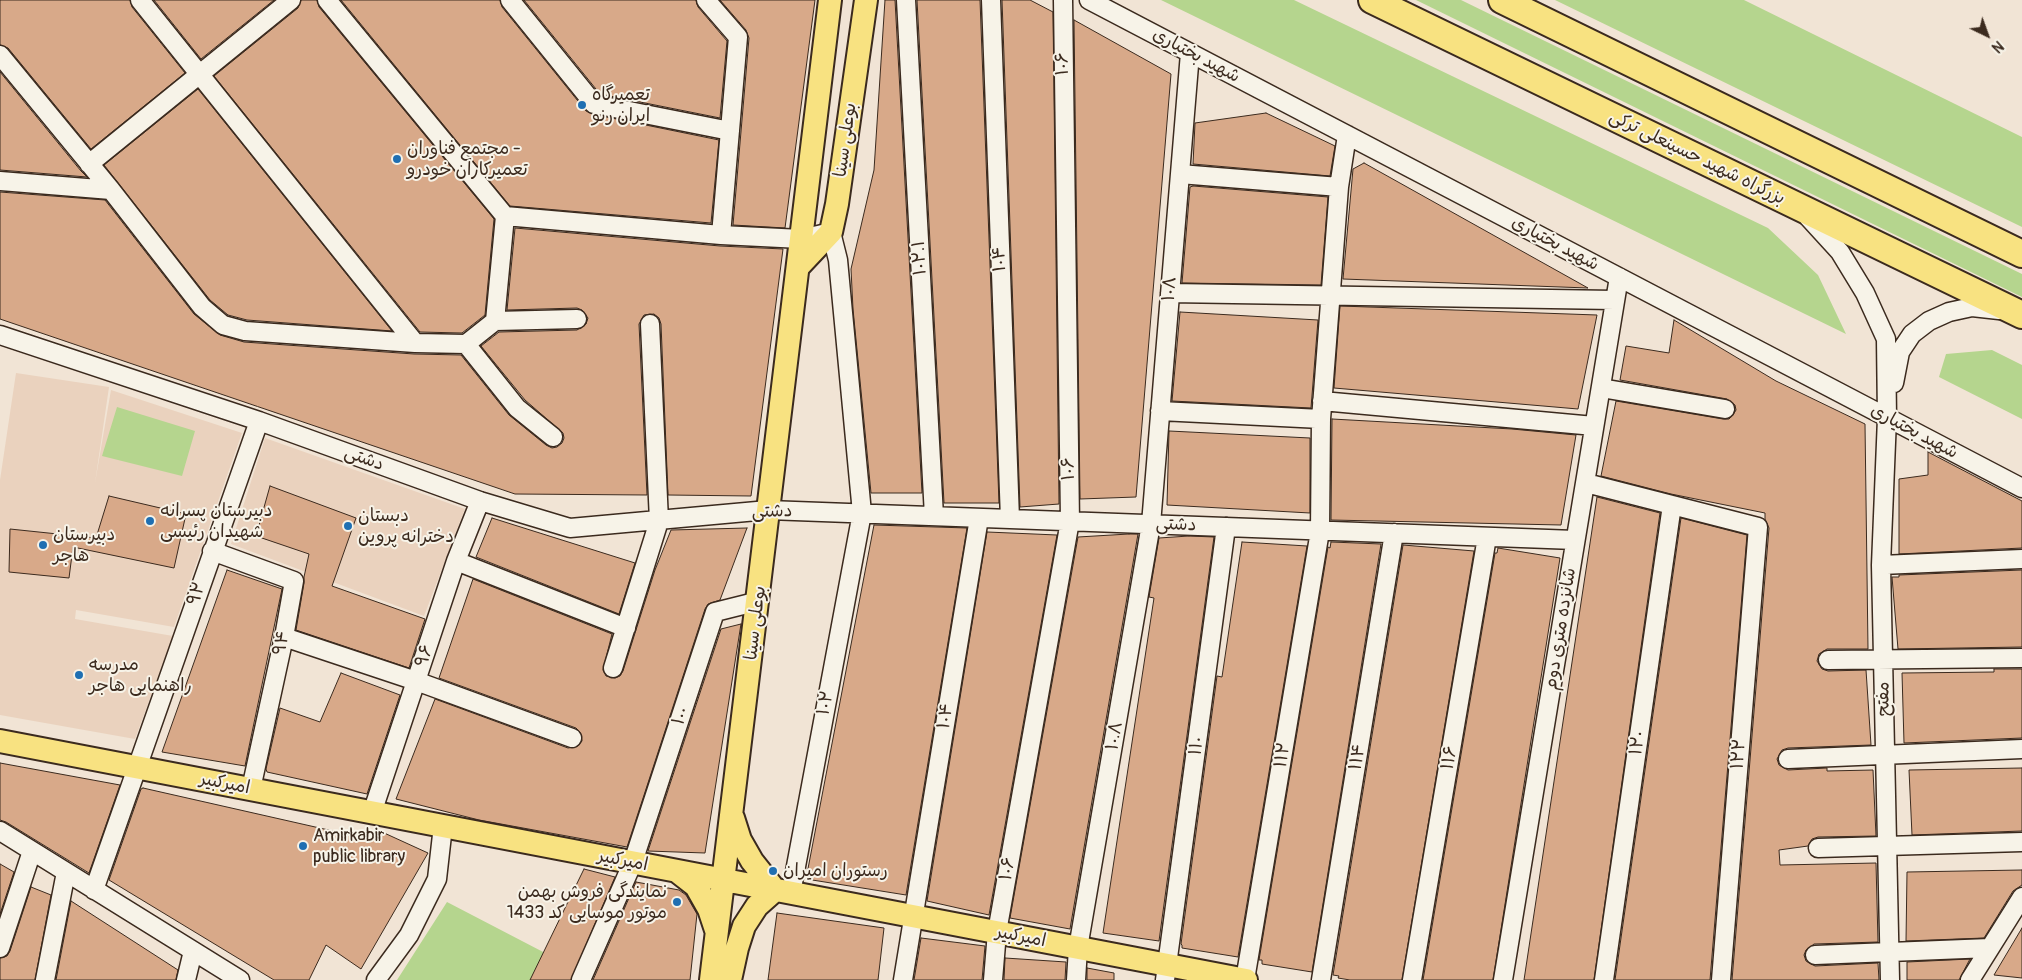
<!DOCTYPE html>
<meta charset="utf-8">
<style>
body{margin:0}
#map{position:relative;width:2022px;height:980px;overflow:hidden;background:#f1e4d5;font-family:Pangolin,sans-serif}
canvas{display:block}
.north{position:absolute;left:1962px;top:10px;width:50px;height:50px;-webkit-text-stroke:4px #f7f3e8;paint-order:stroke;rotate:138deg;font-size:14px;font-weight:700;line-height:20px;text-align:center;color:#3b2a1e}
.north::after{content:'';display:block;margin:auto;width:18px;height:22px;background:#3b2a1e;clip-path:polygon(50% 0,100% 100%,50% 72%,0 100%)}
</style>
<div id="map">
<canvas width="2022" height="980"></canvas>
<div class="north">N</div>
</div>
<script>
const g = document.querySelector('canvas').getContext('2d');
g.lineJoin = 'round';
function fill(path, color) { g.fillStyle = color; g.fill(path, 'evenodd'); }
const poly = rows => new Path2D(rows.map(r => 'M' + r).join(''));
function strokePath(path, color, width, dash) { g.strokeStyle = color; g.lineWidth = width; g.lineCap = dash ? 'butt' : 'round'; g.setLineDash(dash || []); g.stroke(path); }
function write(font, color, halo, rows, align = 'center') {
  g.font = font + ' Pangolin,"Playpen Sans Arabic",sans-serif'; g.lineWidth = 4; g.setLineDash([]); g.textBaseline = 'middle'; g.strokeStyle = halo; g.fillStyle = color; for (const [text, x, y, turn = 0] of rows) {
    g.save(); g.translate(x, y); g.rotate((+turn || 0) * Math.PI / 180); g.textAlign = isNaN(turn) ? turn : align; if (halo) g.strokeText(text, 0, 0); g.fillText(text, 0, 0); g.restore();
  }
}
fill(poly([
 [16,373,109,387,95,483,111,390,242,433,174,627,76,610,75,619,173,636,135,739,0,715,0,480],
 [265,438,465,509,424,616,231,544]
]), '#ead2be');
fill(poly([
 [1161,0,1294,0,1768,228,1818,275,1846,334],
 [1416,0,1461,0,2022,274,2022,297],
 [1555,0,1744,0,2022,137,2022,227],
 [1992,350,2022,365,2022,419,1939,377,1946,354],
 [117,407,195,431,182,476,102,456],
 [447,902,547,954,532,980,397,980]
]), '#b5d58e');
const building = poly([
 [0,0,130,0,132,7,185,73,91,149,8,48,0,45,0,0],
 [154,0,274,0,201,59,154,0],
 [301,0,317,0,319,7,494,219,485,315,462,333,420,332,214,76,298,8,301,0],
 [341,0,500,0,502,7,586,111,592,114,719,140,711,223,510,206,341,0],
 [524,0,696,0,698,7,727,41,720,118,600,94,524,0],
 [720,0,815,0,785,228,733,225,749,38,746,30,720,0],
 [885,0,895,0,922,493,871,493,853,309,851,269,874,170,885,0],
 [917,0,980,0,999,503,944,503,917,0],
 [1002,0,1030,0,1053,12,1059,504,1020,507,1002,0],
 [1074,20,1171,74,1136,497,1080,499,1074,20],
 [0,72,81,171,87,177,0,170,0,72],
 [198,89,392,331,247,320,228,315,210,300,104,165,198,89],
 [1266,113,1335,146,1330,176,1193,164,1195,123,1266,113],
 [1364,163,1588,288,1343,279,1353,169,1364,163],
 [1193,186,1328,197,1321,285,1182,283,1190,187,1193,186],
 [0,192,105,200,194,314,220,335,244,342,414,354,461,355,509,415,546,445,552,448,557,447,562,443,564,438,563,433,525,400,481,346,499,332,577,330,586,324,588,318,582,310,577,308,507,310,515,228,720,246,783,249,751,496,668,495,661,324,659,318,654,314,644,315,639,324,647,495,515,494,0,319,0,192],
 [1340,306,1597,315,1578,409,1334,388,1340,306],
 [1180,312,1318,320,1311,408,1172,401,1180,312],
 [1674,320,1776,381,1865,424,1868,649,1827,649,1819,654,1817,661,1822,669,1828,671,1866,670,1871,745,1788,748,1782,750,1777,759,1779,765,1788,770,1827,768,1827,771,1873,770,1876,836,1818,837,1812,839,1808,846,1779,850,1780,865,1876,863,1878,942,1814,944,1806,950,1804,955,1806,961,1815,966,1878,963,1879,980,1732,980,1769,528,1765,519,1765,513,1671,494,1601,476,1616,401,1723,419,1729,419,1733,415,1736,410,1735,405,1727,399,1620,380,1626,346,1669,353,1674,320],
 [1332,419,1512,429,1576,435,1561,525,1331,520,1332,419],
 [1169,431,1310,438,1310,513,1167,505,1169,431],
 [1928,452,2022,501,2022,548,1899,554,1899,479,1928,475,1928,452],
 [270,486,356,518,332,586,425,619,409,668,296,630,304,583,304,577,309,554,256,536,270,486],
 [109,496,186,514,174,568,73,547,69,578,9,572,10,529,96,538,109,496],
 [1597,497,1660,513,1594,980,1524,980,1597,497],
 [492,518,635,563,619,614,476,557,492,518],
 [1681,518,1747,535,1710,980,1615,980,1681,518],
 [874,525,967,528,906,895,806,879,874,525],
 [747,528,720,600,708,604,705,609,627,847,479,820,396,799,435,699,568,748,578,746,582,741,580,732,576,728,439,678,473,579,612,634,603,670,606,676,615,678,620,676,623,671,655,570,671,530,747,528],
 [987,532,1057,535,989,915,927,901,987,532],
 [1129,534,1138,534,1070,929,1010,918,1078,537,1129,534],
 [1189,536,1214,537,1159,941,1103,933,1154,598,1149,597,1159,538,1189,536],
 [1242,542,1307,546,1238,957,1182,948,1182,945,1181,944,1217,676,1222,677,1242,542],
 [1331,542,1381,544,1312,972,1262,964,1262,960,1259,960,1328,547,1330,548,1331,542],
 [1403,545,1474,551,1402,980,1350,980,1338,978,1339,976,1333,975,1403,545],
 [1498,548,1560,558,1493,980,1423,980,1495,553,1497,553,1498,548],
 [227,570,282,589,245,766,162,752,227,570],
 [2022,570,2022,647,1898,649,1892,577,1899,577,1899,575,2022,570],
 [741,624,705,853,648,851,721,629,741,624],
 [1994,669,2022,669,2022,738,1904,743,1902,673,1994,672,1994,669],
 [341,673,400,695,367,794,267,772,266,769,280,708,320,722,341,673],
 [0,763,120,785,89,873,6,822,0,820,0,763],
 [2022,768,2022,831,1912,835,1909,770,2022,768],
 [143,788,377,841,382,832,428,853,361,969,326,945,309,980,274,980,109,880,141,789,143,788],
 [0,864,14,872,0,914,0,864],
 [584,869,615,877,571,980,530,980,584,869],
 [2022,870,2022,885,2013,891,1984,938,1906,941,1907,872,2022,870],
 [636,882,679,890,686,895,697,914,690,980,593,980,636,882],
 [31,887,51,895,35,980,0,980,0,958,7,956,10,951,31,887],
 [71,901,178,970,176,980,56,980,71,901],
 [777,913,884,928,878,980,768,980,777,913],
 [2022,928,2022,978,1994,975,2022,928],
 [921,938,985,946,982,980,914,980,921,938],
 [1005,958,1066,962,1065,980,1004,980,1005,958],
 [1970,959,1959,980,1907,980,1907,962,1970,959],
 [1087,968,1114,973,1114,980,1087,980,1087,968]
]);
fill(building, '#d8a989');
strokePath(building, '#3b2a1e', 1);
const minor = poly([
 [140,0,415,343],
 [327,0,505,216,721,235,801,239,831,232,838,260,862,513,791,893],
 [510,0,594,104,730,131],
 [706,0,738,37,721,235],
 [906,0,934,516],
 [991,0,1010,519],
 [1089,0,2022,488],
 [0,55,111,190,202,307,223,325,245,331,415,343,466,344,495,321,505,216],
 [89,164,291,0],
 [1180,174,1339,187],
 [0,181,111,190],
 [1808,217,1840,252,1865,293,1886,339,1887,418,1881,565,1890,980],
 [1170,293,1614,300],
 [495,321,577,319],
 [0,335,259,421,480,501,570,528,768,510,1575,540],
 [466,344,517,408,553,437],
 [1894,383,1900,352,1912,334,1929,321,1949,312,1972,307,1999,310],
 [1601,388,1725,409],
 [1322,401,1594,426],
 [1160,411,1321,419],
 [1586,483,1758,527,1721,980],
 [212,551,294,581,284,637,251,789],
 [456,561,626,628],
 [1881,565,2022,559],
 [284,637,416,681,572,738],
 [1828,660,2022,658],
 [613,668,659,521,650,324],
 [1788,759,2022,749],
 [372,813,456,561,480,501],
 [0,831,240,980],
 [1818,848,2022,842],
 [94,890,259,421],
 [0,948,32,851],
 [1815,955,1990,948],
 [45,980,66,872],
 [186,980,193,951],
 [376,980,409,935,437,879,443,826],
 [581,980,633,862,715,612,759,601],
 [903,980,979,518],
 [993,980,997,932,1070,521,1063,0],
 [1076,980,1078,948,1151,524,1190,53],
 [1165,980,1226,527],
 [1245,980,1320,531,1321,419,1339,187,1347,135],
 [1321,980,1394,533],
 [1412,980,1487,537],
 [1503,980,1619,277],
 [1604,980,1672,505],
 [1970,980,2022,897]
]);
const major = poly([
 [798,267,831,232,837,204,866,0],
 [0,741,1246,980],
 [678,872,696,886,709,909,716,930],
 [711,980,830,0],
 [730,980,737,948,744,926,757,906,775,890,752,861,740,840,733,818]
]);
const highway = poly([
 [1372,0,2022,315],
 [1502,0,2022,254]
]);
strokePath(minor, '#3b2a1e', 21);
strokePath(major, '#3b2a1e', 26);
strokePath(highway, '#3b2a1e', 30);
strokePath(minor, '#f7f3e8', 18);
strokePath(major, '#f8e281', 22);
strokePath(highway, '#f8e281', 26);
for (const [x, y, r, color] of [
 [582,105,5,"#1f6fb2"],
 [397,159,5,"#1f6fb2"],
 [150,521,5,"#1f6fb2"],
 [348,526,5,"#1f6fb2"],
 [43,545,5,"#1f6fb2"],
 [79,675,5,"#1f6fb2"],
 [303,846,5,"#1f6fb2"],
 [773,871,5,"#1f6fb2"],
 [677,902,5,"#1f6fb2"]
]) { const dot = new Path2D(); dot.arc(x, y, r, 0, 2 * Math.PI); g.fillStyle = color; g.fill(dot); strokePath(dot, '#f7f3e8', 2); }
write('18px', '#3b2a1e', '#f7f3e8', [
 ["شهید بختیاری",1196,56,28],
 ["۱۰۶",1063,64,-91],
 ["بوعلی سینا",846,140,-82],
 ["بزرگراه شهید حسینعلی ترکی",1697,158,26],
 ["شهید بختیاری",1555,244,28],
 ["۱۰۲.۱",920,258,-93],
 ["۱۰۴",1000,259,-92],
 ["۱۰۸",1170,289,-85],
 ["شهید بختیاری",1914,432,28],
 ["دشتی",364,459,20],
 ["۱۰۶",1069,469,-91],
 ["دشتی",772,512,-1],
 ["دشتی",1176,525,2],
 ["۹۲",197,594,-71],
 ["بوعلی سینا",756,623,-83],
 ["شانزده متری دوم",1561,629,-81],
 ["۹۴",282,643,-79],
 ["۹۶",425,656,-72],
 ["مفتح",1884,699,-91],
 ["۱۰۲",826,703,-79],
 ["۱۰۰",681,716,-72],
 ["۱۰۴",946,716,-81],
 ["۱۰.۸",1115,736,-80],
 ["۱۲۰",1638,743,-82],
 ["۱۱۰",1197,746,-82],
 ["۱۲۲",1739,754,-85],
 ["۱۱۲",1283,755,-81],
 ["۱۱۴",1358,757,-81],
 ["۱۱۶",1450,758,-80],
 ["امیرکبیر",225,784,11],
 ["امیرکبیر",623,861,11],
 ["۱۰۶",1008,869,-80],
 ["امیرکبیر",1021,937,11]
]);
write('18px', '#3b2a1e', '#f7f3e8', [
 ["تعمیرگاه",592,95],
 ["ایران رنو",592,116],
 ["مجتمع فناوران -",407,149],
 ["تعمیرکاران خودرو",407,170],
 ["دبیرستان پسرانه",160,511],
 ["شهیدان رئیسی",160,532],
 ["دبستان",358,516],
 ["دخترانه پروین",358,537],
 ["دبیرستان",53,535],
 ["هاجر",53,556],
 ["مدرسه",89,665],
 ["راهنمایی هاجر",89,686],
 ["Amirkabir",313,836],
 ["public library",313,857],
 ["رستوران امیران",783,871],
 ["نمایندگی فروش بهمن",667,892,"right"],
 ["موتور موسایی کد 1433",667,913,"right"]
], 'left');
</script>
